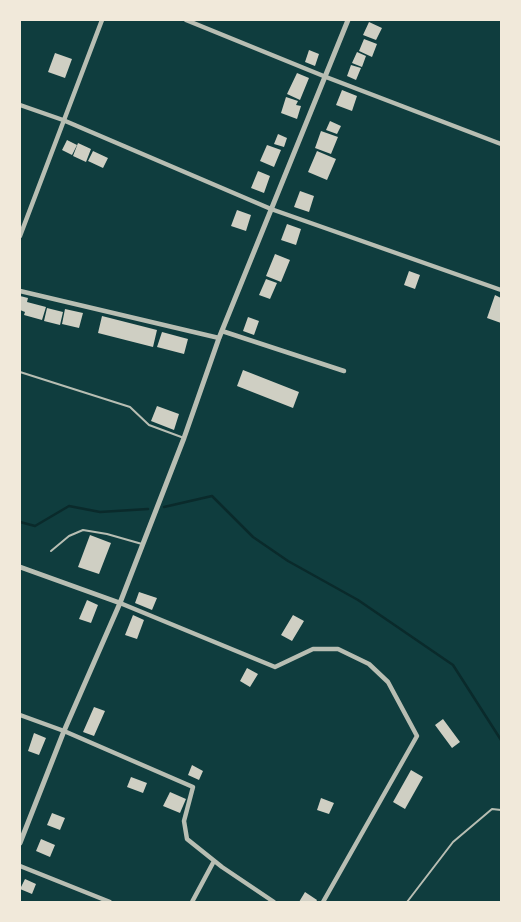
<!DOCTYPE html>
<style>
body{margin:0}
#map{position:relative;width:521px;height:922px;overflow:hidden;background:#0f3d3e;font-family:Lora,serif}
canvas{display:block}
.frame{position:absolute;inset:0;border:21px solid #f1e9da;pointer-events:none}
</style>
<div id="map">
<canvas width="521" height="922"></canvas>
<div class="frame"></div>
</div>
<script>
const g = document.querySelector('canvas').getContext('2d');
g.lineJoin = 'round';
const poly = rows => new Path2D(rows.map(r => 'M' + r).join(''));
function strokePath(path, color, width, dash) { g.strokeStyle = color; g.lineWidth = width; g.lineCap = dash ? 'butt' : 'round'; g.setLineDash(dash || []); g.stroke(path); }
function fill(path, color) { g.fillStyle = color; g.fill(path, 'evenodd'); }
strokePath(poly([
 [164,507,212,496,253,537,288,561,358,600,453,665,501,740],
 [20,522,35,526,69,506,100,512,148,509]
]), '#0a2a2b', 2.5);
fill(poly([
 [369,22,382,28,376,40,363,35],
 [364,39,377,44,372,57,359,51],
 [309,50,319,54,315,66,305,62],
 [357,52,366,56,362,67,352,63],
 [55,53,72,59,65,78,48,72],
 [351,65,361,68,356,80,347,76],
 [297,73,309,78,300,100,287,94],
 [342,90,357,96,352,111,336,105],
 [286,97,298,101,296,105,301,106,297,119,281,113],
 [330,121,341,126,337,134,326,130],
 [321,131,338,137,331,154,315,148],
 [278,134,287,138,284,147,274,144],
 [67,140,77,145,72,155,62,150],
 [78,143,91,149,86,162,73,156],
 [267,145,281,150,274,167,260,161],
 [93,151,108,158,103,168,88,161],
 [317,151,336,159,327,180,308,172],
 [258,171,270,176,264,193,251,188],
 [300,191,314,196,309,212,294,207],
 [237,210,251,215,246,231,231,226],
 [287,224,301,229,296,245,281,240],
 [275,254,290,260,281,282,266,276],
 [409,271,420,275,415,289,404,285],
 [266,279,277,283,270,299,259,295],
 [495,295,501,298,501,323,487,318],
 [20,296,28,298,27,302,46,307,42,320,24,315,25,312,20,310],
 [47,308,63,312,60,325,44,321],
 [65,309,83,313,79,328,62,324],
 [102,316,157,330,153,347,98,333],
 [248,317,259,321,254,335,243,331],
 [162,332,188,339,184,354,157,347],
 [243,370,299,392,293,408,237,386],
 [157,406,179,414,174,430,151,421],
 [90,535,111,543,99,574,78,567],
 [139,592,157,598,152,610,135,603],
 [87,600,98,605,91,623,79,619],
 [133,615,144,620,137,639,125,635],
 [293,615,304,621,292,641,281,635],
 [247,668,258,674,250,687,240,681],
 [94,707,105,711,94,736,83,732],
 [443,719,460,742,452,748,435,725],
 [34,733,46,738,39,755,28,751],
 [192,765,203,771,199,780,188,775],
 [411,770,423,777,405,809,393,802],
 [131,777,147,783,143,793,127,787],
 [170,792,186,799,180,813,163,806],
 [321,798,334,803,329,814,317,810],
 [52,813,65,818,60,830,47,825],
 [41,839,55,845,50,857,36,851],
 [25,879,36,884,32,894,20,889],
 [305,892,317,900,316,902,299,902]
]), '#cfcfc3');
strokePath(poly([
 [20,372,130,407,149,425,184,438],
 [51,551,69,536,83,530,107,534,142,544],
 [407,902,453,842,492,809,501,810]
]), '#b8beb3', 2);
strokePath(poly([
 [186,20,326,77,501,144],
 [20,105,63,120,271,209,501,290],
 [20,236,102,20],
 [20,291,219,338],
 [222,331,344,371],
 [120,603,275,667,313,649,338,649,369,664,388,682,417,736,323,902],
 [20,715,64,731,193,787,184,821,187,839,222,867,274,902],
 [20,866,110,902],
 [192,902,214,861]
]), '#b8beb3', 4.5);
strokePath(poly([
 [20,567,120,603],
 [20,843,64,731,120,603,184,438,219,338,348,20]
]), '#b8beb3', 5);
</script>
